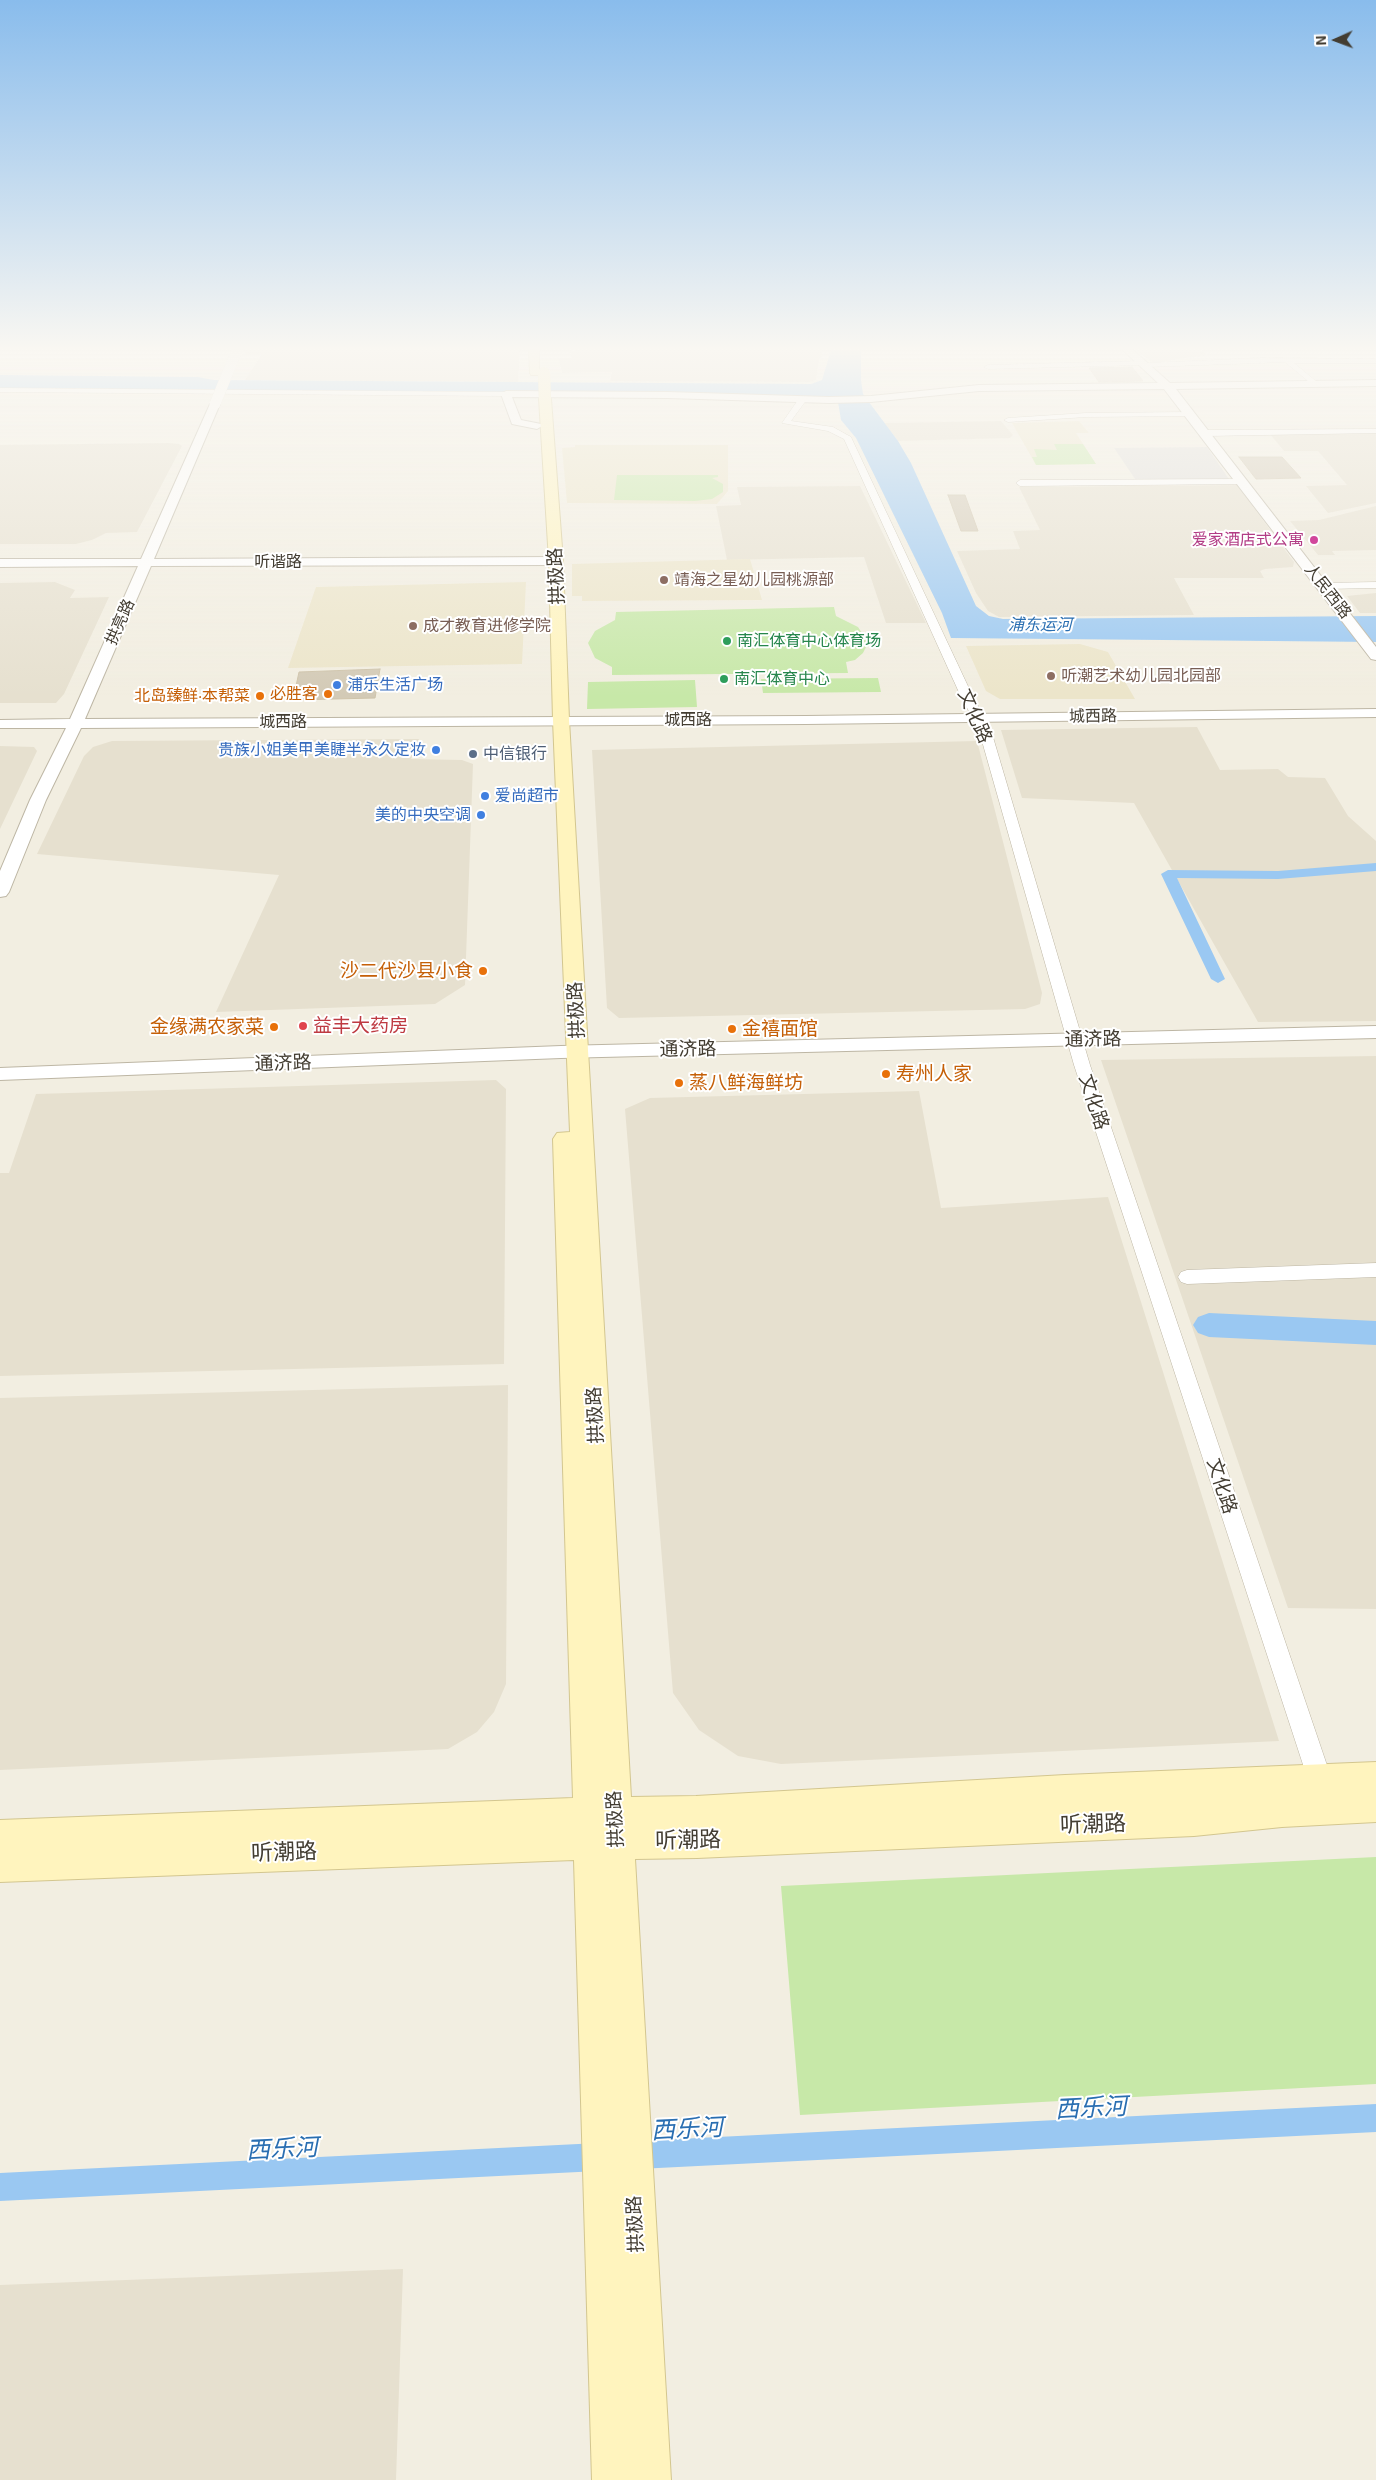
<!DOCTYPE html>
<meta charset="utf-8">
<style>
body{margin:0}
#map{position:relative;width:1376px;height:2480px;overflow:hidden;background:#f2eee1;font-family:"Exo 2",sans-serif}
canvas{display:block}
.north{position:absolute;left:1311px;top:15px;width:50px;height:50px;-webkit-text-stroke:4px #fff;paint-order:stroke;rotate:268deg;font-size:14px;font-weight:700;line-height:20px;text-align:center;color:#433d32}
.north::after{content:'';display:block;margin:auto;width:18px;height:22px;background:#433d32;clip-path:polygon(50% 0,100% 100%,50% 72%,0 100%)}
</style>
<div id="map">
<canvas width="1376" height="2480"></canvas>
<div class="north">N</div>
</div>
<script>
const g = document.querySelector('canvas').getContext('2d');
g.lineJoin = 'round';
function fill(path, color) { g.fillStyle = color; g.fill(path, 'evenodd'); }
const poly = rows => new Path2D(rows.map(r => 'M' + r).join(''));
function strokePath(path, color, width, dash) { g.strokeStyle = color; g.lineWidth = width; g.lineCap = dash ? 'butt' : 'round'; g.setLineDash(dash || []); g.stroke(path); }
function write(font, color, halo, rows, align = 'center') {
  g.font = font + ' "Exo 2","Noto Sans SC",sans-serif'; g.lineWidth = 4; g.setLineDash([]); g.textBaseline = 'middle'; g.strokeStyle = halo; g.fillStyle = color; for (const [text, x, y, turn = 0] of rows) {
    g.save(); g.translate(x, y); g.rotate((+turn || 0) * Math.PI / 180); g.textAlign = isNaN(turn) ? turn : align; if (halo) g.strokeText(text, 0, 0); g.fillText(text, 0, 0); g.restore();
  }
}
fill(poly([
 [247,350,520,350,518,382,245,380,262,354,245,354],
 [577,350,821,350,822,355,819,360,816,380,810,382,610,381,612,372,562,373,559,358,572,358,570,351],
 [1136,350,1201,350,1207,355,1153,363],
 [1001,421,1013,435,1010,438,898,441,884,423],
 [1269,433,1376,433,1376,503,1328,513,1306,486,1347,485,1318,451,1284,451],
 [168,443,179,444,182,446,137,532,106,533,92,540,76,544,0,544,0,445],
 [1237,485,1294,562,1293,567,1265,569,1260,571,1264,578,1174,578,1194,615,999,617,988,611,976,593,957,551,1020,549,1013,531,1040,530,1019,487],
 [860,486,926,623,886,623,864,557,727,560,716,506,741,505,737,487],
 [1376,506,1376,550,1332,551,1335,555,1318,555,1290,521,1319,520],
 [55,582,75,590,70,598,109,597,64,694,56,703,0,703,0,583],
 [1376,593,1376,613,1360,613,1347,596],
 [1197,727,1220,770,1278,769,1288,777,1325,778,1348,816,1376,841,1376,1021,1258,1022,1134,803,1022,798,1001,730],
 [419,739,411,759,462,760,473,764,465,985,435,1004,216,1012,279,875,37,854,84,756,93,747,112,741],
 [977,741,1042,993,1040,1004,1025,1009,619,1018,607,1008,592,750],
 [0,746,34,747,37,751,0,829],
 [1376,1056,1376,1609,1288,1608,1101,1060],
 [496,1080,506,1089,504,1364,0,1376,0,1173,9,1173,36,1094],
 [919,1091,941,1208,1108,1197,1279,1741,781,1764,738,1756,699,1730,673,1693,625,1109,650,1098],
 [508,1385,506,1684,494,1712,477,1732,448,1749,0,1770,0,1398],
 [403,2269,396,2480,0,2480,0,2285]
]), '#e6e0cf');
fill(poly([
 [1079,421,1089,433,1076,433,1096,464,1036,465,1012,423],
 [575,445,728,445,728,491,717,504,567,503,562,448,575,447],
 [750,559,762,600,582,601,582,596,572,596,572,564],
 [526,582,522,664,288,668,316,587],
 [1080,644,1108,652,1135,699,1000,699,986,691,966,646]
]), '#ece5ca');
fill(poly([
 [1054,444,1083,444,1096,464,1036,465,1032,457,1037,457,1034,449,1057,450],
 [617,475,718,475,718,477,712,478,723,484,723,492,712,499,695,501,614,500],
 [834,607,836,616,858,627,866,639,866,647,863,653,855,660,846,662,848,673,612,675,612,667,595,658,588,643,595,631,615,620,616,612],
 [878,678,881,692,763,693,761,679],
 [695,680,697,707,587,709,588,682],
 [1376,1857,1376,2084,800,2115,781,1886]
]), '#c7e8a8');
fill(poly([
 [1207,447,1229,479,1135,479,1114,448]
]), '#e1dfdb');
fill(poly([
 [831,350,861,350,861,380,863,394,898,441,911,463,976,606,989,616,1003,619,1376,616,1376,642,951,638,942,613,856,438,841,420,838,402,575,393,0,388,0,375,198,377,214,380,811,384,822,380]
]), '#9ac8f2');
fill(poly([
 [1376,863,1376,871,1278,879,1177,878,1225,979,1218,983,1211,979,1161,874,1168,870,1278,871,1376,863],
 [1376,2104,1376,2132,0,2201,0,2173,1376,2104]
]), '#9ac8f2');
fill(poly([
 [1209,1313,1376,1321,1376,1345,1209,1337,1198,1333,1193,1325,1198,1317,1209,1313]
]), '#9ac8f2');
const building = poly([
 [1132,367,1143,381,1099,382,1089,368,1132,367],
 [1239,457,1282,457,1301,478,1256,479,1239,457],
 [948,495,965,495,978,531,961,531,948,495],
 [380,669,375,698,293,700,299,672,380,669]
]);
fill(building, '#d3cab6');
strokePath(building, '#cec3aa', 1);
const minor = poly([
 [1261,358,1376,359,1376,363,1294,363,1317,382,1318,384,1314,386,1285,362,1146,367,1142,365,988,369,984,367,988,365,1143,361,1147,363,1261,358],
 [0,388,506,392,510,394,506,396,0,392,0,388],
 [800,397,807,399,791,421,833,427,851,437,974,699,990,727,1090,1065,1334,1786,1330,1794,1322,1798,1314,1794,1310,1786,1074,1065,978,727,962,699,844,439,828,431,782,423,800,397],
 [1191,412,1194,412,1194,416,1086,417,1008,422,1004,420,1008,418,1086,413,1191,412],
 [1376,429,1376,433,1207,436,1203,433,1207,430,1376,429],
 [1243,479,1246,480,1246,484,1020,486,1016,483,1020,480,1243,479],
 [1376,582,1376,588,1324,589,1319,586,1324,583,1376,582],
 [1376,1263,1376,1277,1187,1284,1181,1282,1178,1277,1181,1272,1187,1270,1376,1263]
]);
const tertiary = poly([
 [1123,350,1133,350,1170,383,1376,380,1376,386,1176,389,1376,647,1376,660,1371,659,1164,389,979,391,871,402,829,403,667,398,512,397,521,420,541,424,542,426,537,429,512,424,501,394,506,391,667,392,829,397,871,396,979,385,1158,383,1123,350],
 [215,401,220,404,154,559,556,557,562,561,556,565,151,566,85,719,806,716,1376,709,1376,717,806,724,81,728,46,800,9,892,6,896,0,897,0,871,30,800,66,728,0,728,0,720,70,719,138,566,0,567,0,559,141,559,210,404,215,401],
 [1376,1026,1376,1038,561,1058,0,1080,0,1068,561,1046,1376,1026]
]);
const secondary = poly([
 [529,350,539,350,539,375,531,375,530,373,529,350],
 [545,396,551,399,563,561,569,720,631,1797,696,1796,1065,1775,1376,1762,1376,1822,1282,1827,1194,1836,697,1858,635,1859,671,2480,592,2480,574,1860,0,1882,0,1820,573,1798,553,1139,557,1133,570,1132,553,720,549,561,539,399,545,396]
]);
strokePath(minor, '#bdb6a4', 1);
strokePath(tertiary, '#bdb6a4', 2);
strokePath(secondary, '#d3c68f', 2);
fill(minor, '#fff');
fill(tertiary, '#fff');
fill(secondary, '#fff4be');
const tertiaryBridge = poly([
 [215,404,237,350]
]);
const secondaryBridge = poly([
 [544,373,545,399]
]);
strokePath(tertiaryBridge, '#bdb6a4', 11, []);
strokePath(secondaryBridge, '#d3c68f', 12, []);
strokePath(tertiaryBridge, '#fff', 11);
strokePath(secondaryBridge, '#fff4be', 12);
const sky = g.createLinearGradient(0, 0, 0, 697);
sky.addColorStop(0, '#89bcec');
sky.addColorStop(0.5, '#f9f7f2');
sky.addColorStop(1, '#f9f7f200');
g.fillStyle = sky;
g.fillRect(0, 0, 1376, 697);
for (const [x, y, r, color] of [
 [1314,540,5,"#d1479c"],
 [664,580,5,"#8d6e63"],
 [413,626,5,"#8d6e63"],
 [727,641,5,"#2e9e5b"],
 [1051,676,5,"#8d6e63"],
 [724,679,5,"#2e9e5b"],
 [337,685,5,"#3f7fe0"],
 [328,694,5,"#e8710a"],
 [260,696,5,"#e8710a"],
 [436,750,5,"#3f7fe0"],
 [473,754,5,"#5c6f8a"],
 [485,796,5,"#3f7fe0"],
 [481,815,5,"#3f7fe0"],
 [483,971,5,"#e8710a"],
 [303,1026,5,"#e0444e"],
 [274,1027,5,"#e8710a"],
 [732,1029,5,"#e8710a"],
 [886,1074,5,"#e8710a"],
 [679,1083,5,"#e8710a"]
]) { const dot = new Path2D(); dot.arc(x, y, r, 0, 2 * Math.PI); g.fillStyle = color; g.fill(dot); strokePath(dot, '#fff', 2); }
write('16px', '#b23c85', '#fff', [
 ["爱家酒店式公寓",1304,540]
], 'right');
write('16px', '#433d32', '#fff', [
 ["听谐路",278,562],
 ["人民西路",1328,591,52],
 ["拱亮路",120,622,-66],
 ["城西路",1093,716,-1],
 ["城西路",688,720],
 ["城西路",283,722]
]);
write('16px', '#785e54', '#fff', [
 ["靖海之星幼儿园桃源部",674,580],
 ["成才教育进修学院",423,626],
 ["听潮艺术幼儿园北园部",1061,676]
], 'left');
write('italic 16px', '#296eb1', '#fff', [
 ["浦东运河",1040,625]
]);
write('16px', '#27864d', '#fff', [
 ["南汇体育中心体育场",737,641],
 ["南汇体育中心",734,679]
], 'left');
write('16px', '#366cbe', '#fff', [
 ["浦乐生活广场",347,685],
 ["贵族小姐美甲美睫半永久定妆",426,750,"right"],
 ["爱尚超市",495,796],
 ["美的中央空调",471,815,"right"]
], 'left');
write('16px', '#c56008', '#fff', [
 ["必胜客",318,694],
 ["北岛臻鲜·本帮菜",250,696]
], 'right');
write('16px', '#4e5e75', '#fff', [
 ["中信银行",483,754]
], 'left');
write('19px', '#433d32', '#fff', [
 ["拱极路",556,576,-93],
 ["文化路",975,716,66],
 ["拱极路",576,1010,-93],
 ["通济路",1093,1039,-1],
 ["通济路",688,1049,-1],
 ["通济路",283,1063,-2],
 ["文化路",1094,1102,72],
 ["拱极路",595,1415,-93],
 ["文化路",1222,1486,72],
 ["拱极路",615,1819,-93],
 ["拱极路",635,2224,-93]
]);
write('19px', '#c56008', '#fff', [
 ["沙二代沙县小食",473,971,"right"],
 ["金缘满农家菜",264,1027,"right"],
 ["金禧面馆",742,1029],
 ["寿州人家",896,1074],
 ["蒸八鲜海鲜坊",689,1083]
], 'left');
write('19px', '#be3a42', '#fff', [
 ["益丰大药房",313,1026]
], 'left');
write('22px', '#433d32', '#fff', [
 ["听潮路",1093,1824,-2],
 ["听潮路",688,1840,-1],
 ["听潮路",284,1852,-2]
]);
write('italic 24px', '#296eb1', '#fff', [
 ["西乐河",1091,2108,-3],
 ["西乐河",687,2129,-3],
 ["西乐河",282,2149,-3]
]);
</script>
